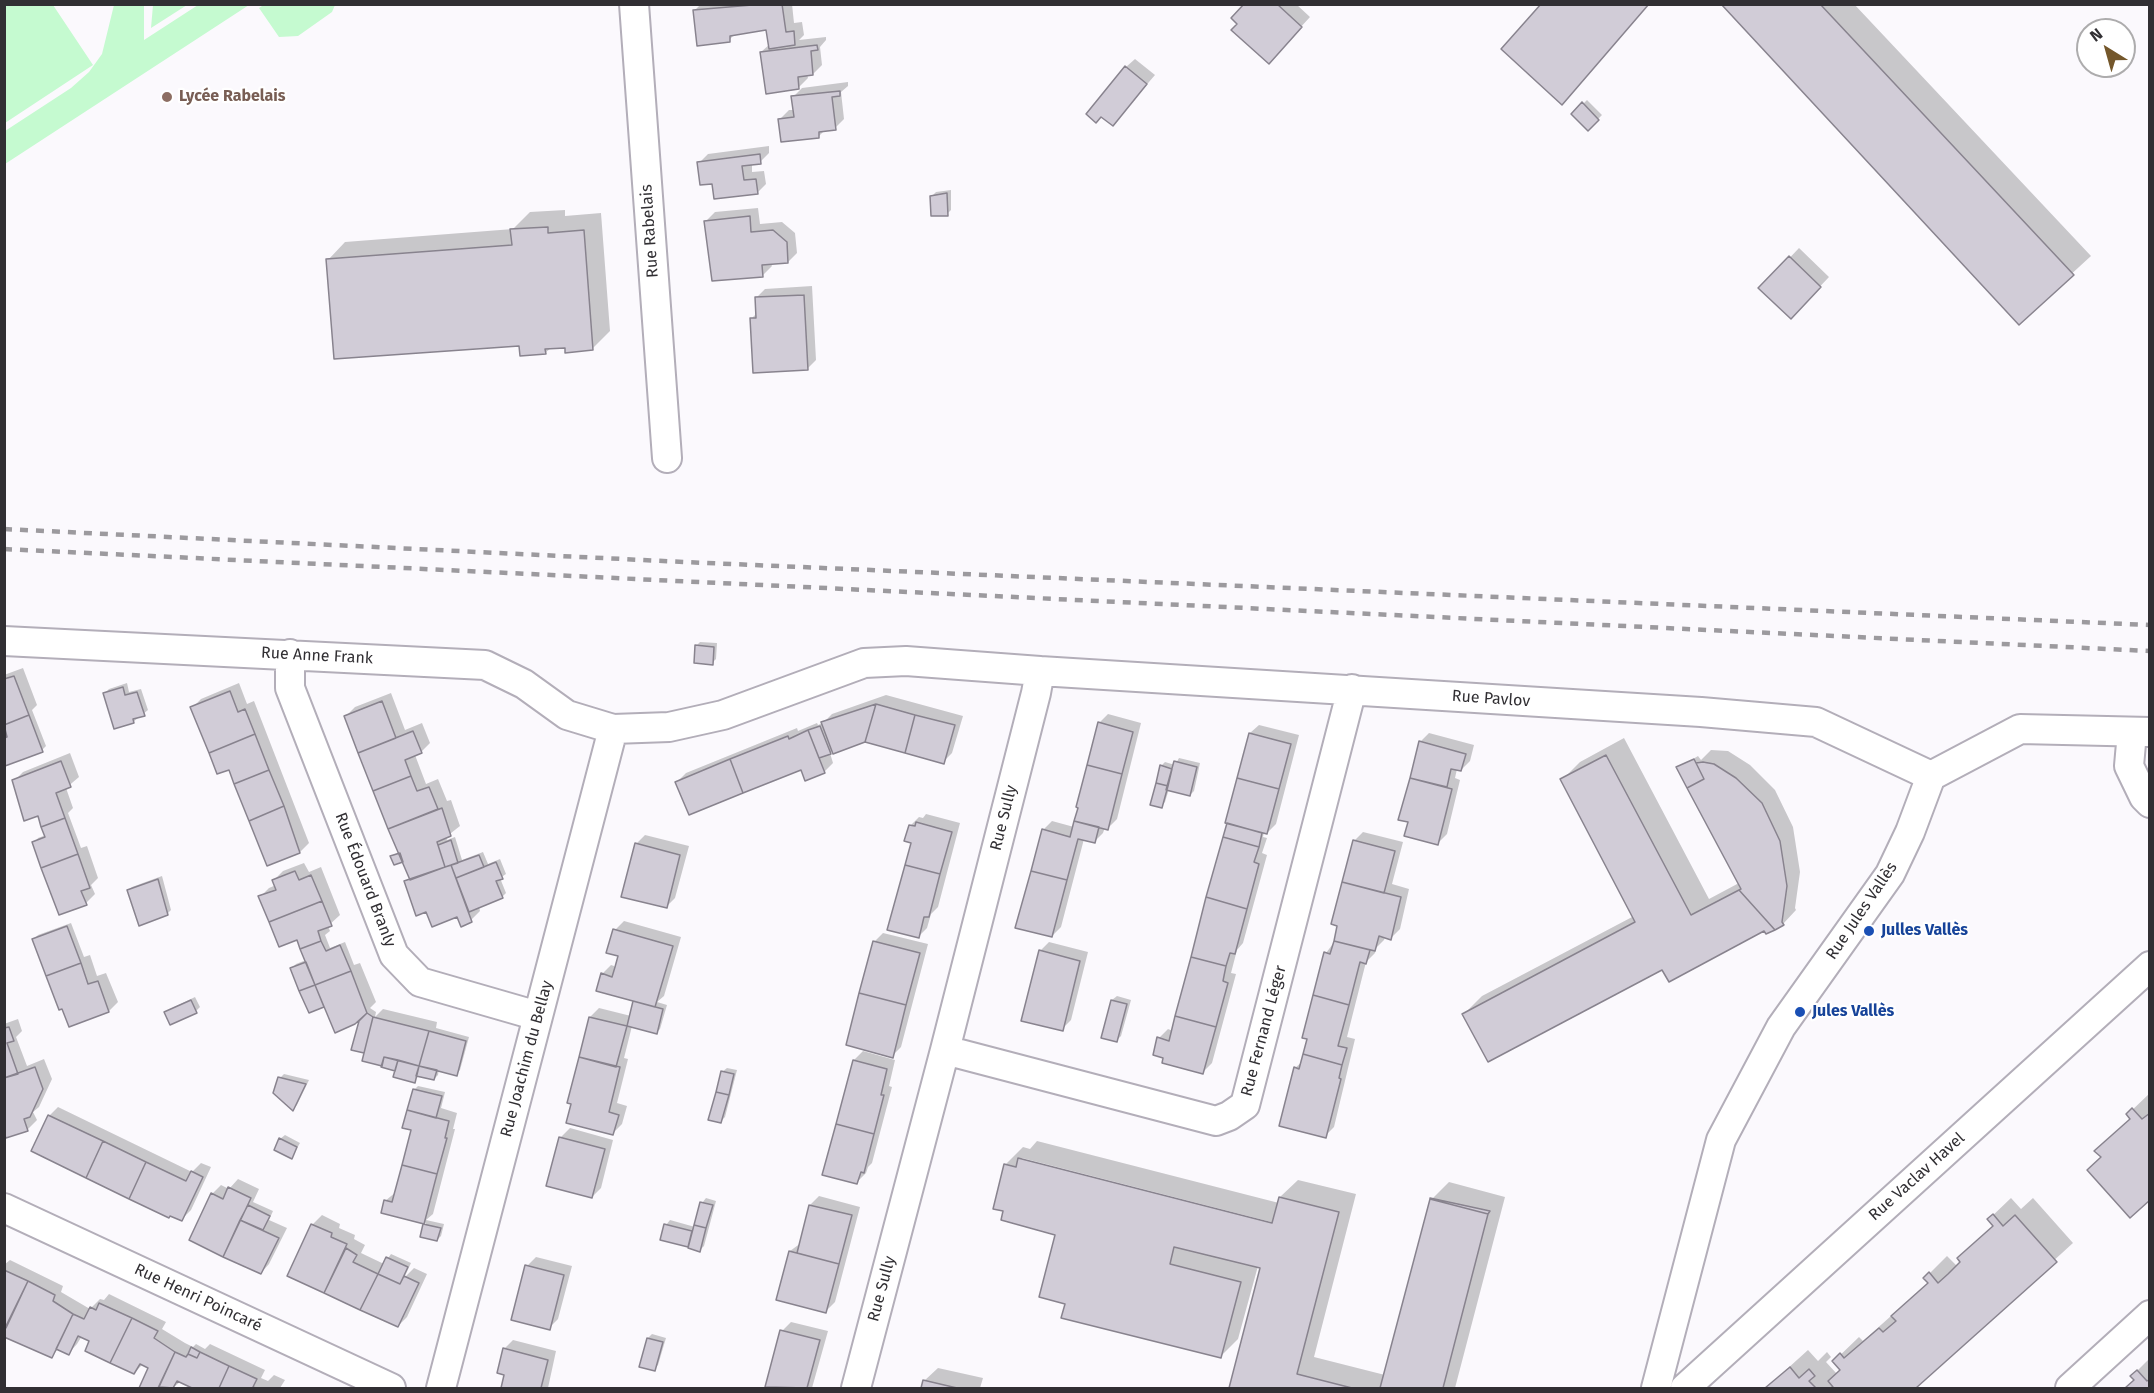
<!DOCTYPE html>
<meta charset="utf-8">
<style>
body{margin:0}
#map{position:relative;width:2154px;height:1393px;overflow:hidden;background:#fbf9fd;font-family:"Fira Sans",sans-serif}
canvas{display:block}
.frame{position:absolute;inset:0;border:6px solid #312f33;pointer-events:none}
.north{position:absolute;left:2076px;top:18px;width:60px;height:60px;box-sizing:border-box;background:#fff;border:2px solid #adacad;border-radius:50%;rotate:323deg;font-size:16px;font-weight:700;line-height:24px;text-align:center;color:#312f33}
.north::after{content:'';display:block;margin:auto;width:21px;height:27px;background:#74572b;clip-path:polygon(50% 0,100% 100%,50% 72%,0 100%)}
</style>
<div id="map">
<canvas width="2154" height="1393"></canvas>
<div class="frame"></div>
<div class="north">N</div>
</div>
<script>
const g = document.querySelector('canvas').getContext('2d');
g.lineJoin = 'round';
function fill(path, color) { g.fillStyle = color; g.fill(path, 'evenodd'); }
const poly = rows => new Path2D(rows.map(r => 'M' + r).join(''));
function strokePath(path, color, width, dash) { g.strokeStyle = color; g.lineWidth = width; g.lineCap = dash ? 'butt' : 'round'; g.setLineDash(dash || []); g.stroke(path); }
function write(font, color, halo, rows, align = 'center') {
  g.font = font + ' "Fira Sans",sans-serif'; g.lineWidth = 4.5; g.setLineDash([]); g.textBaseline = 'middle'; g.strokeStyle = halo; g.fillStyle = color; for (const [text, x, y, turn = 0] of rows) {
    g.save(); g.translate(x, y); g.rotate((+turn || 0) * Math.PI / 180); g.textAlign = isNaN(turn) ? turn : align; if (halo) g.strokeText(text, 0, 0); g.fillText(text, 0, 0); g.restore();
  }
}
fill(poly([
 [5,4,53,5,93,65,5,123],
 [265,4,335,4,335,5,332,12,298,36,279,37,259,8],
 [114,5,144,5,144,40,198,5,249,5,5,164,5,131,71,88,89,72,102,54],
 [153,5,153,4,187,5,151,28]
]), '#c5fad0');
fill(poly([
 [701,4,792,4,794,23,802,22,804,35,799,40,826,37,826,40,820,47,822,65,813,74,807,74,808,78,799,87,761,52,770,44,768,28,736,33,729,40,694,11],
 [1246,4,1296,4,1310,17,1277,53,1239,23],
 [1543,4,1649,4,1575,90],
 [1723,4,1854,4,2091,256,2019,322],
 [1135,59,1155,75,1113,124,1126,67],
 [848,82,848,86,841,92,844,119,835,128,825,130,819,136,780,119,789,110,794,110,793,97,802,88],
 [1587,100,1602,115,1588,129,1573,114],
 [769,146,769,153,760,162,752,163,752,172,764,171,766,184,757,193,714,182,699,163,708,154],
 [951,190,951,210,947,214,932,196,936,192],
 [758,208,760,224,782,222,795,233,797,253,788,262,771,263,772,266,763,275,706,221,715,212],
 [565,210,565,216,601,213,610,331,592,349,551,348,545,353,521,344,328,260,345,242,513,229,530,212],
 [1799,248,1829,277,1791,317,1761,288],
 [812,286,816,360,807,369,751,319,757,313,756,298,765,289],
 [700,642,717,643,716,659,712,663,696,646],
 [23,668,37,705,32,710,46,746,42,750,6,764,4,737,8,735,4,726,4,675],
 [127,683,129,692,141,689,148,710,133,722,105,693,109,689],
 [239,683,247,704,254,701,309,843,300,852,268,864,230,768,192,708,201,699],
 [391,693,405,730,422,723,430,743,421,752,415,755,426,784,438,779,447,801,451,800,460,826,446,837,447,840,455,837,462,860,483,852,488,864,500,859,506,874,500,878,506,893,502,897,479,907,480,911,471,920,458,915,427,910,406,882,411,877,404,860,392,856,400,851,346,716,355,707],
 [886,695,963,716,952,753,943,762,865,741,833,750,830,753,833,763,824,772,802,768,677,782,686,773,797,728,798,731,817,723,818,725,823,723,832,714],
 [1108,714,1141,723,1117,819,1108,828,1105,827,1103,833,1094,842,1084,839,1061,927,1052,936,1043,830,1052,821,1074,827,1099,723],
 [1259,725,1299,735,1276,824,1267,833,1264,832,1263,837,1267,838,1262,853,1267,855,1243,943,1237,950,1231,973,1236,974,1212,1063,1203,1072,1159,1038,1168,1029,1173,1031,1250,733],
 [1429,733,1474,745,1470,761,1461,770,1457,769,1455,778,1460,780,1447,834,1438,843,1409,821,1400,819,1420,742],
 [1624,738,1709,899,1739,883,1678,768,1698,756,1701,760,1711,750,1728,751,1750,765,1775,790,1793,827,1800,872,1795,908,1796,910,1783,924,1663,968,1464,1014,1482,996,1634,916,1562,780,1580,762],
 [70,753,79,777,66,788,73,808,68,813,81,848,87,846,98,878,91,885,95,894,86,903,34,843,38,838,46,835,38,814,14,781,23,772],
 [1179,758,1200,763,1194,791,1190,795,1169,789,1165,802,1161,806,1161,766,1165,762,1175,765],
 [926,814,960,823,938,907,931,914,927,928,918,937,910,826,919,817,923,818],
 [1363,832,1403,842,1392,884,1409,889,1400,929,1391,938,1385,937,1384,940,1376,948,1375,953,1366,962,1347,1037,1355,1039,1334,1127,1325,1136,1295,1068,1303,1061,1326,953,1335,941,1354,841],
 [645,835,689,846,675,898,666,907,636,844],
 [304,863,309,872,321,867,340,915,328,926,330,931,325,935,330,948,345,942,354,965,360,963,376,1002,370,1008,376,1012,375,1017,383,1009,437,1022,436,1028,469,1037,460,1070,456,1074,439,1069,438,1075,434,1079,419,1075,414,1081,366,1048,363,1052,353,1049,361,1016,325,1005,309,1011,292,968,296,964,306,960,297,938,260,897,269,888,276,885,274,880,283,871],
 [162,876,171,910,167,914,128,891,132,887],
 [624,921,681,937,664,996,657,1002,667,1005,660,1029,656,1033,632,1026,624,1058,628,1059,617,1103,627,1106,622,1124,613,1133,590,1017,599,1008,631,1016,635,1000,602,974,611,965,617,967,620,955,615,930],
 [71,923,84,957,90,955,97,976,106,973,118,1002,109,1011,34,939,38,935],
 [883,933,928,944,901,1047,892,1056,874,942],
 [1049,942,1088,952,1071,1020,1062,1029,1040,951],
 [1117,996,1131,1000,1121,1036,1117,1040,1103,1037,1112,1000],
 [195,997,200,1007,196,1011,171,1023,166,1013,170,1009],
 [18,1019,22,1031,16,1037,27,1066,44,1059,52,1079,39,1107,33,1112,37,1120,28,1129,7,1136,4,1129,4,1024],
 [863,1051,895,1060,889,1086,892,1087,872,1163,868,1167,866,1173,857,1182,854,1060],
 [727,1068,737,1070,725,1117,721,1121,722,1072],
 [284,1074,309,1080,297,1105,293,1109,280,1078],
 [418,1086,445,1092,441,1108,457,1113,453,1129,455,1129,433,1214,426,1220,444,1224,441,1236,437,1240,425,1225,426,1223,383,1212,385,1201,396,1192,412,1129,414,1090],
 [2150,1093,2150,1198,2132,1118,2128,1114],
 [58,1107,192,1172,201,1163,211,1167,191,1210,182,1219,171,1214,49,1116],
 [570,1128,613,1140,601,1188,592,1197,548,1185,561,1137],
 [285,1135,300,1143,292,1157,280,1139],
 [1037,1141,1279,1203,1280,1197,1298,1180,1356,1194,1314,1357,1385,1375,1431,1200,1449,1182,1505,1197,1455,1388,1230,1388,1262,1267,1258,1266,1238,1339,1221,1356,1067,1303,1057,1233,1005,1210,1005,1165,1023,1147,1030,1149],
 [1022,1158,1279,1224,1279,1227,1020,1160],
 [238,1179,259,1189,253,1202,273,1211,269,1220,287,1228,269,1264,261,1273,212,1194,221,1185,229,1189],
 [819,1196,860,1207,835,1302,826,1311,790,1251,801,1243,810,1205],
 [706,1198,716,1201,704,1246,700,1250,662,1239,666,1225,670,1220,695,1227,702,1203],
 [2011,1198,2021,1209,2033,1198,2073,1243,1914,1388,1766,1388,1808,1350,1818,1361,1827,1352,1831,1357,1826,1362,1837,1374,1842,1369,1834,1361,1859,1337,1863,1341,1929,1282,1925,1278,1947,1256,1957,1266,1962,1261,1959,1258,1994,1225,1989,1219],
 [322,1215,340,1224,339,1228,355,1235,354,1239,365,1245,361,1253,384,1264,391,1254,411,1263,404,1278,414,1268,427,1274,407,1317,398,1326,289,1275,313,1224],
 [536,1257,572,1266,558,1319,549,1328,527,1266],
 [10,1260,63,1286,61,1292,90,1309,100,1299,104,1300,109,1294,166,1322,162,1329,185,1343,193,1347,196,1344,205,1349,210,1344,265,1370,261,1378,268,1381,274,1375,285,1380,280,1388,196,1388,181,1381,173,1388,162,1386,159,1388,141,1388,150,1367,143,1364,134,1373,91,1340,82,1336,77,1344,69,1353,59,1348,52,1356,4,1325,4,1265],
 [791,1322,828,1331,812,1388,776,1388,767,1386,782,1331],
 [652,1334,666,1338,658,1365,654,1369,648,1338],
 [513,1340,556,1351,548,1388,503,1388,506,1374,504,1349],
 [2150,1358,2150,1388,2125,1388,2135,1379,2132,1376],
 [938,1368,983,1378,980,1388,922,1388,924,1381]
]), '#0003');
const building = poly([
 [764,4,782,4,786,32,794,31,795,45,769,49,766,30,730,36,730,42,697,46,693,10,764,4],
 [1244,4,1277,4,1302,27,1269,64,1231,30,1237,24,1231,18,1244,4],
 [1541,4,1649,4,1562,105,1501,49,1541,4],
 [1721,4,1820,4,2074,275,2019,325,1721,4],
 [817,45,818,50,811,51,813,75,798,77,799,89,766,94,760,52,817,45],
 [1125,66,1147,84,1113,126,1101,117,1096,123,1086,114,1125,66],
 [840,91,840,96,832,97,836,130,819,132,819,138,781,142,778,119,794,117,791,96,840,91],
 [1582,102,1599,120,1588,131,1571,114,1582,102],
 [760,154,761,164,742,166,744,180,756,179,758,194,714,199,712,184,700,185,697,162,760,154],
 [947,193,948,216,931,216,930,196,947,193],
 [750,216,751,232,773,230,787,242,788,263,762,265,763,277,712,281,704,221,750,216],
 [548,227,548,233,584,230,593,350,565,353,565,348,545,349,546,354,520,356,519,346,334,359,326,259,512,245,510,229,548,227],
 [1789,256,1821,287,1791,319,1758,288,1789,256],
 [804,295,808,370,753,373,750,318,756,318,755,297,804,295],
 [695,645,714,647,713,665,694,663,695,645],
 [14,676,29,715,4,725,4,679,14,676],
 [123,687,125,695,137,692,145,716,133,719,134,723,114,729,103,693,123,687],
 [230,691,238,712,245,709,255,734,209,753,190,707,230,691],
 [382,701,396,738,358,753,344,716,382,701],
 [876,704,865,742,833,754,821,722,876,704],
 [876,704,915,715,905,753,865,742,876,704],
 [29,715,43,752,5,766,4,738,7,737,4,725,29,715],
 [915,715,955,725,944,764,905,753,915,715],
 [1098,722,1133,732,1122,774,1087,765,1098,722],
 [820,726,831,754,819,758,808,730,820,726],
 [808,730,825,773,805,781,801,770,743,793,730,759,788,736,789,739,808,730],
 [413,731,422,753,405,760,411,776,373,791,358,753,413,731],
 [1249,733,1291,744,1279,789,1237,778,1249,733],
 [255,734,269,770,234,784,229,770,217,774,209,753,255,734],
 [1419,741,1466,754,1461,771,1451,769,1447,787,1410,778,1419,741],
 [1606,755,1691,915,1739,890,1775,930,1766,934,1764,931,1669,982,1662,970,1488,1062,1462,1014,1635,922,1560,779,1606,755],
 [730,759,743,793,689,815,675,782,730,759],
 [1694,759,1704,779,1687,788,1676,767,1694,759],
 [61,761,71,787,56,793,65,818,41,827,38,816,24,821,12,780,61,761],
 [1174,761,1197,767,1190,796,1166,790,1174,761],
 [1703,762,1714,764,1736,778,1762,803,1780,841,1787,886,1782,922,1784,925,1775,930,1739,890,1741,889,1687,788,1704,779,1696,763,1703,762],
 [1087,765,1122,774,1108,830,1074,821,1078,808,1076,807,1087,765],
 [1160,765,1172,769,1168,786,1156,783,1160,765],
 [269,770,284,806,249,821,234,784,269,770],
 [411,776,417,791,429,787,438,809,388,829,373,791,411,776],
 [1237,778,1279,789,1267,834,1225,823,1237,778],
 [1410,778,1452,789,1438,845,1404,836,1408,822,1398,820,1410,778],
 [1156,783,1168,786,1162,808,1150,805,1156,783],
 [284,806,300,853,267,866,249,821,284,806],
 [442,808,451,836,437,842,445,867,410,880,388,829,442,808],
 [65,818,78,854,41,868,32,842,45,837,41,827,65,818],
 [1074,821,1099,827,1095,843,1078,839,1067,880,1031,871,1042,829,1070,837,1074,821],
 [916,822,952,832,940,874,905,865,911,843,904,841,909,825,915,826,916,822],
 [1227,823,1262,833,1259,847,1223,837,1227,823],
 [1223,837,1259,847,1254,862,1259,864,1247,909,1206,897,1223,837],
 [451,840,458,863,445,867,438,845,451,840],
 [1353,840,1395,851,1384,893,1342,882,1353,840],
 [635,843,680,855,667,908,621,897,635,843],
 [400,853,403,862,394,865,390,856,400,853],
 [78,854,90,888,81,891,87,905,59,915,41,868,78,854],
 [479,855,484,867,456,878,451,865,479,855],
 [496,862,503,879,496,881,503,898,469,912,456,878,496,862],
 [451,865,472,922,461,927,457,917,432,927,426,912,416,916,404,881,451,865],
 [905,865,940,874,929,917,924,917,919,938,887,930,905,865],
 [295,871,299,880,311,875,322,901,269,922,258,896,276,890,272,880,295,871],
 [1031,871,1067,880,1052,937,1015,928,1031,871],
 [158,879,168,915,139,926,127,890,158,879],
 [1342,882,1401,897,1391,940,1379,936,1375,951,1334,941,1337,926,1331,924,1342,882],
 [1206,897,1247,909,1235,954,1230,953,1226,966,1191,957,1206,897],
 [322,901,332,926,318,931,321,941,300,949,297,940,279,947,269,922,322,901],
 [67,926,81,963,46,976,32,939,67,926],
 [613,929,673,946,655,1007,596,991,601,973,612,977,615,967,618,956,606,953,613,929],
 [321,941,326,951,340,945,351,971,315,985,300,949,321,941],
 [873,941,920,953,906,1005,859,993,873,941],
 [1334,941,1370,950,1366,964,1360,962,1349,1005,1313,995,1324,952,1330,954,1334,941],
 [1039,950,1080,961,1063,1031,1021,1021,1039,950],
 [1191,957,1226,966,1223,981,1228,983,1216,1027,1175,1016,1191,957],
 [306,962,315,985,299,991,290,968,306,962],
 [81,963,88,984,98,981,109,1012,69,1027,62,1009,59,1010,46,976,81,963],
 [351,971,367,1013,355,1024,335,1033,315,985,351,971],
 [315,985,324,1007,309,1013,299,991,315,985],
 [859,993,906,1005,893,1058,846,1045,859,993],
 [1313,995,1349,1005,1338,1046,1347,1048,1342,1065,1303,1054,1307,1039,1302,1038,1313,995],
 [191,1000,197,1013,170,1025,164,1012,191,1000],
 [1111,1000,1127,1004,1117,1042,1101,1038,1111,1000],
 [633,1001,663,1009,657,1034,627,1026,633,1001],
 [367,1013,373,1017,364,1053,351,1050,359,1021,367,1013],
 [1175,1016,1216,1027,1203,1074,1162,1063,1163,1058,1153,1055,1157,1037,1169,1041,1175,1016],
 [373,1017,429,1031,419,1066,384,1057,382,1066,362,1061,373,1017],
 [589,1017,627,1026,616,1067,579,1057,589,1017],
 [9,1027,14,1041,7,1043,18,1074,4,1078,4,1028,9,1027],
 [429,1031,466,1041,457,1076,419,1066,429,1031],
 [1303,1054,1342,1065,1339,1078,1341,1079,1326,1138,1279,1126,1294,1067,1299,1069,1303,1054],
 [384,1057,398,1060,395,1071,381,1067,384,1057],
 [579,1057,620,1067,609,1112,619,1115,613,1135,566,1123,571,1104,567,1103,579,1057],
 [398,1060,419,1066,415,1083,393,1077,398,1060],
 [853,1060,887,1069,881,1095,884,1095,874,1134,836,1124,853,1060],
 [419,1066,437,1070,434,1080,416,1076,419,1066],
 [35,1067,43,1089,30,1117,24,1119,28,1131,6,1138,4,1133,4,1078,35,1067],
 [721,1071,734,1074,729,1095,716,1092,721,1071],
 [278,1077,306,1084,293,1111,273,1093,278,1077],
 [413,1089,442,1096,436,1118,407,1110,413,1089],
 [716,1092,729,1095,721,1123,708,1120,716,1092],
 [2132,1108,2142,1119,2150,1113,2150,1200,2130,1218,2087,1170,2101,1157,2094,1151,2130,1119,2126,1114,2132,1108],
 [407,1110,449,1121,445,1138,447,1138,437,1174,402,1165,411,1130,402,1128,407,1110],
 [48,1115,103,1141,86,1178,31,1151,48,1115],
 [836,1124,874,1134,864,1173,861,1172,857,1184,822,1175,836,1124],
 [559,1137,605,1149,592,1198,546,1186,559,1137],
 [279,1138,297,1147,292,1159,274,1150,279,1138],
 [103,1141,146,1162,129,1199,86,1178,103,1141],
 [1018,1158,1272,1223,1279,1197,1339,1212,1297,1374,1352,1388,1229,1388,1260,1268,1174,1247,1170,1264,1241,1282,1221,1358,1061,1318,1065,1304,1039,1297,1055,1235,1001,1220,1003,1211,993,1209,1004,1164,1016,1167,1018,1158],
 [146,1162,186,1181,191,1171,203,1177,182,1221,170,1216,169,1218,129,1199,146,1162],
 [402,1165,437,1174,424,1224,381,1213,384,1200,392,1202,402,1165],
 [228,1187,251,1198,223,1257,189,1240,211,1193,223,1199,228,1187],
 [1430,1198,1490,1211,1488,1214,1430,1199,1430,1198],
 [1430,1199,1488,1214,1443,1388,1380,1388,1430,1199],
 [700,1202,713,1205,706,1228,694,1225,700,1202],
 [248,1205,270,1216,263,1230,240,1220,248,1205],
 [809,1205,852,1215,839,1264,797,1253,809,1205],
 [1993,1214,2003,1226,2015,1215,2057,1262,1916,1388,1831,1388,1833,1387,1828,1381,1840,1370,1832,1361,1840,1353,1844,1358,1879,1328,1883,1332,1896,1321,1891,1316,1928,1283,1923,1278,1929,1272,1938,1283,1948,1274,1960,1262,1957,1258,1993,1226,1987,1219,1993,1214],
 [240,1220,279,1238,261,1274,223,1257,240,1220],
 [311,1224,332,1233,331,1237,347,1244,324,1293,287,1276,311,1224],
 [423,1224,441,1228,437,1241,420,1237,423,1224],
 [664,1224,692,1231,688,1247,660,1240,664,1224],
 [694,1225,706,1228,700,1252,688,1248,694,1225],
 [346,1248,357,1255,353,1262,378,1274,360,1310,324,1293,346,1248],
 [789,1251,839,1264,826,1313,776,1300,789,1251],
 [386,1257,408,1267,400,1284,378,1274,386,1257],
 [525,1265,564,1275,550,1330,511,1320,525,1265],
 [4,1270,28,1281,6,1328,4,1327,4,1270],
 [378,1274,400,1284,404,1276,419,1283,398,1327,360,1310,378,1274],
 [28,1281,55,1295,53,1301,73,1314,52,1358,4,1337,4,1330,28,1281],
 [99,1303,132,1318,110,1363,85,1351,89,1341,78,1336,69,1355,56,1349,73,1314,84,1319,90,1307,96,1310,99,1303],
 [132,1318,158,1331,154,1338,175,1352,158,1388,139,1388,148,1368,140,1364,134,1374,110,1363,132,1318],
 [780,1330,820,1340,807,1388,765,1387,780,1330],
 [647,1338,663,1342,655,1371,639,1367,647,1338],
 [191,1347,200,1352,197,1358,188,1354,191,1347],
 [503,1348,548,1360,541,1388,501,1388,504,1375,497,1373,503,1348],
 [175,1352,186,1357,188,1354,197,1358,200,1352,229,1366,219,1388,192,1388,177,1381,173,1388,159,1387,175,1352],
 [229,1366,257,1379,253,1387,256,1388,219,1388,229,1366],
 [1790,1367,1799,1378,1809,1369,1815,1376,1809,1381,1816,1388,1765,1388,1790,1367],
 [2137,1370,2147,1381,2150,1379,2150,1388,2125,1388,2134,1380,2130,1376,2137,1370],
 [923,1380,957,1388,921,1388,923,1380]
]);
fill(building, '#d1ccd7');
strokePath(building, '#88838e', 1.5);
const street = poly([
 [634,4,667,458],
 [4,641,485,665,524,684,567,715,613,729,669,727,723,715,864,663,906,661,1040,671,1036,693,945,1050,856,1388],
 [290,654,290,688,394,955,420,982,538,1016],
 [1040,671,1701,712,1816,722,1931,776],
 [2132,732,2129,766,2144,797,2150,803],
 [945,1050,1216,1121,1229,1116,1245,1105,1352,689],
 [4,1208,391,1388],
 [441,1388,613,729],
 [1656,1388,1721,1140,1781,1027,1890,874,1910,832,1931,776,2020,729,2150,732],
 [1685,1388,2150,966],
 [2070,1388,2150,1315]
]);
strokePath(street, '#b3aeb9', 32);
strokePath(street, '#fff', 28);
strokePath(poly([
 [4,529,684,562,2150,625],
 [4,549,2150,651]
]), '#9c9a9e', 4.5, [8, 8]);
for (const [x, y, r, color] of [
 [167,97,6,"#8d6e63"],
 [1869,931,6,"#1a4fb4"],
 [1800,1012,6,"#1a4fb4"]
]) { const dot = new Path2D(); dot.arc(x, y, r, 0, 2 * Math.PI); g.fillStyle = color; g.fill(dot); strokePath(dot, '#fff', 2); }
write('bold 16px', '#785e54', '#fff', [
 ["Lycée Rabelais",179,97]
], 'left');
write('16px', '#312f33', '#fff', [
 ["Rue Rabelais",650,231,-94],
 ["Rue Anne Frank",317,656,3],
 ["Rue Pavlov",1491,699,4],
 ["Rue Sully",1004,818,-76],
 ["Rue Édouard Branly",365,880,69],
 ["Rue Jules Vallès",1862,911,-56],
 ["Rue Fernand Léger",1264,1031,-75],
 ["Rue Joachim du Bellay",527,1059,-75],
 ["Rue Vaclav Havel",1917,1177,-42],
 ["Rue Sully",882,1289,-75],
 ["Rue Henri Poincaré",198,1298,25]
]);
write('bold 16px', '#164399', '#fff', [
 ["Julles Vallès",1881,931],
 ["Jules Vallès",1812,1012]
], 'left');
</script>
